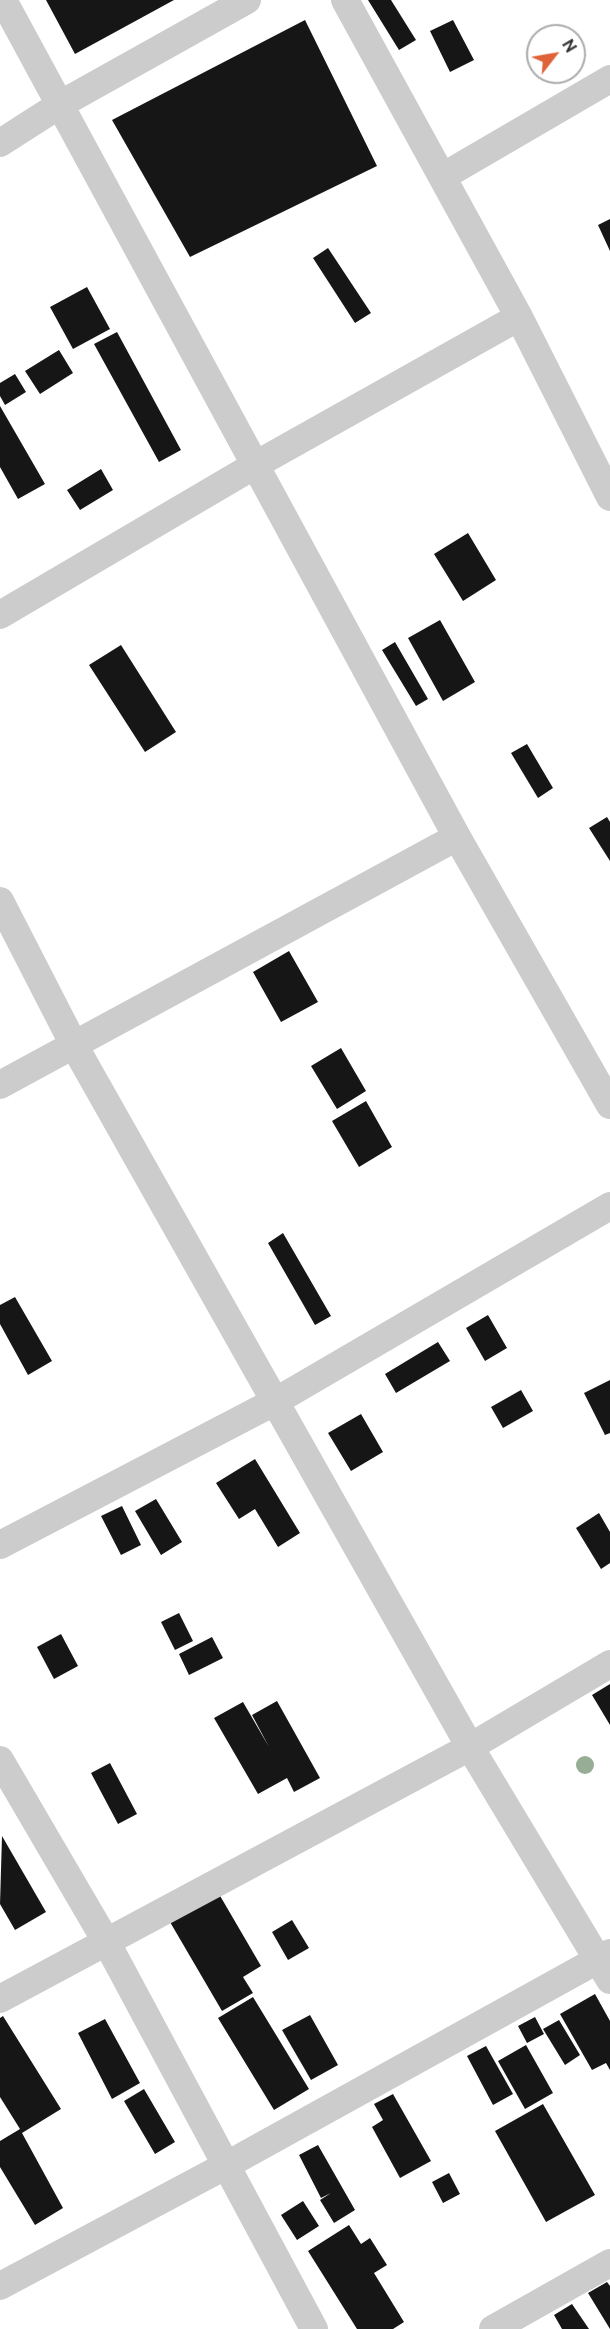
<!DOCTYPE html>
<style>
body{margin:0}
#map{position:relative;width:610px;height:2329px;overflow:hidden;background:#fff;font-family:Ubuntu,sans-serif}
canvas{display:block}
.north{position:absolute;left:526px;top:24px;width:60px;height:60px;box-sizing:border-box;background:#fff;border:2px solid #acacac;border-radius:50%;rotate:59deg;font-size:16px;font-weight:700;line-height:24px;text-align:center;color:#2f2f2f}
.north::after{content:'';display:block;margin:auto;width:21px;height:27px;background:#df6239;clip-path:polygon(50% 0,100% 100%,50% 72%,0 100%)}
</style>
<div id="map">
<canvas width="610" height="2329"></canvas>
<div class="north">N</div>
</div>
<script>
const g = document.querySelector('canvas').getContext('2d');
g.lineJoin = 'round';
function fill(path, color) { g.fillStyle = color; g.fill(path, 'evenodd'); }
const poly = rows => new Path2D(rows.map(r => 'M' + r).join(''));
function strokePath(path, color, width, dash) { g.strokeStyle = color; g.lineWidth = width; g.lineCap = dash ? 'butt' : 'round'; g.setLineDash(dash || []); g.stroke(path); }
fill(poly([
 [46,0,174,0,75,54],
 [368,0,391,0,416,40,399,50],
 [305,20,377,166,190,257,112,120],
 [453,20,474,60,450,72,430,31],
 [610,219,610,251,598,225],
 [328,248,371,313,355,323,313,258],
 [87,287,110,329,73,349,50,307],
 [117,332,181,450,159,462,94,344],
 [59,350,73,373,40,394,25,371],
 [15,374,26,392,5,405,0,396,0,383],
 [0,406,45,484,18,499,0,467],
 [101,469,113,490,80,510,67,490],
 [468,533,496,580,463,601,434,554],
 [440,620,475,682,443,701,408,638],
 [395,642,428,699,416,706,382,650],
 [121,645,176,732,145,752,89,665],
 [527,744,553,788,538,798,511,753],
 [607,817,610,822,610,861,589,828],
 [289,951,318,1002,281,1022,253,972],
 [341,1048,366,1091,337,1109,311,1066],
 [366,1101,392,1147,359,1167,332,1121],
 [283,1233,331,1316,315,1325,268,1243],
 [15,1297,52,1361,28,1375,0,1324,0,1305],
 [488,1315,507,1348,485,1361,466,1328],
 [438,1342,450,1361,396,1393,385,1374],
 [610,1380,610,1433,605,1435,584,1393],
 [521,1390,533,1411,503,1428,491,1407],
 [361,1414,383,1452,351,1471,328,1433],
 [255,1459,300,1533,278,1547,255,1509,239,1519,216,1483],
 [156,1499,182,1542,161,1555,135,1511],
 [122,1506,141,1545,121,1555,101,1516],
 [599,1513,610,1532,610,1563,601,1569,576,1528],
 [179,1613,193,1641,175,1650,161,1622],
 [61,1634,78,1666,54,1679,37,1647],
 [212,1637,223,1658,189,1675,179,1654],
 [610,1684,610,1725,592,1695],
 [277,1701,320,1778,294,1792,287,1778,258,1794,214,1718,243,1702,269,1747,252,1715],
 [110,1763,137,1814,118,1824,91,1773],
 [2,1836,46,1912,15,1930,0,1904],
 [219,1894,261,1966,243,1977,253,1993,222,2011,170,1922],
 [292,1920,309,1948,288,1960,272,1932],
 [595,1994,610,2021,610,2070,606,2063,592,2070,560,2014],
 [253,1997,309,2089,274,2110,218,2018],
 [310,2015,338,2065,311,2080,282,2030],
 [3,2016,61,2109,22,2133,63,2208,35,2225,0,2167,0,2141,20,2129,0,2097,0,2018],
 [535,2017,544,2034,527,2043,518,2026],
 [105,2019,140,2083,112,2099,78,2033],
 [559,2020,580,2055,565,2065,543,2029],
 [526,2045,553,2093,525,2109,498,2061],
 [486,2046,513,2094,493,2105,467,2056],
 [144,2089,175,2142,155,2154,124,2101],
 [393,2094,431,2161,400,2178,372,2127,383,2120,374,2104],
 [543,2104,595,2195,546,2222,495,2131],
 [318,2145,355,2210,334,2223,320,2200,331,2193,321,2198,299,2155],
 [449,2173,460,2194,443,2203,432,2182],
 [303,2201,319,2226,297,2240,281,2215],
 [349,2225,361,2244,370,2238,387,2265,374,2273,404,2322,393,2329,357,2329,308,2251],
 [607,2282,610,2286,610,2329,588,2293],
 [572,2304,589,2329,562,2329,554,2315]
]), '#161616');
strokePath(poly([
 [3,0,457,837,610,1105],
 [345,0,519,317,610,497],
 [0,143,61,104,247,0],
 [442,177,610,79],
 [0,615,257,464,519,317],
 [0,901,75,1047,470,1747,610,1980],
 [0,1085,457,837],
 [0,1545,276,1401,610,1206],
 [0,1760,107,1943,314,2329],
 [0,1999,470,1747,610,1664],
 [0,2286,225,2166,610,1953],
 [493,2329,610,2263]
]), '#ccc', 28);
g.fillStyle = '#98ad95';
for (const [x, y] of [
 [585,1765]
]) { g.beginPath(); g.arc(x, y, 9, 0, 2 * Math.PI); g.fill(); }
</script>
